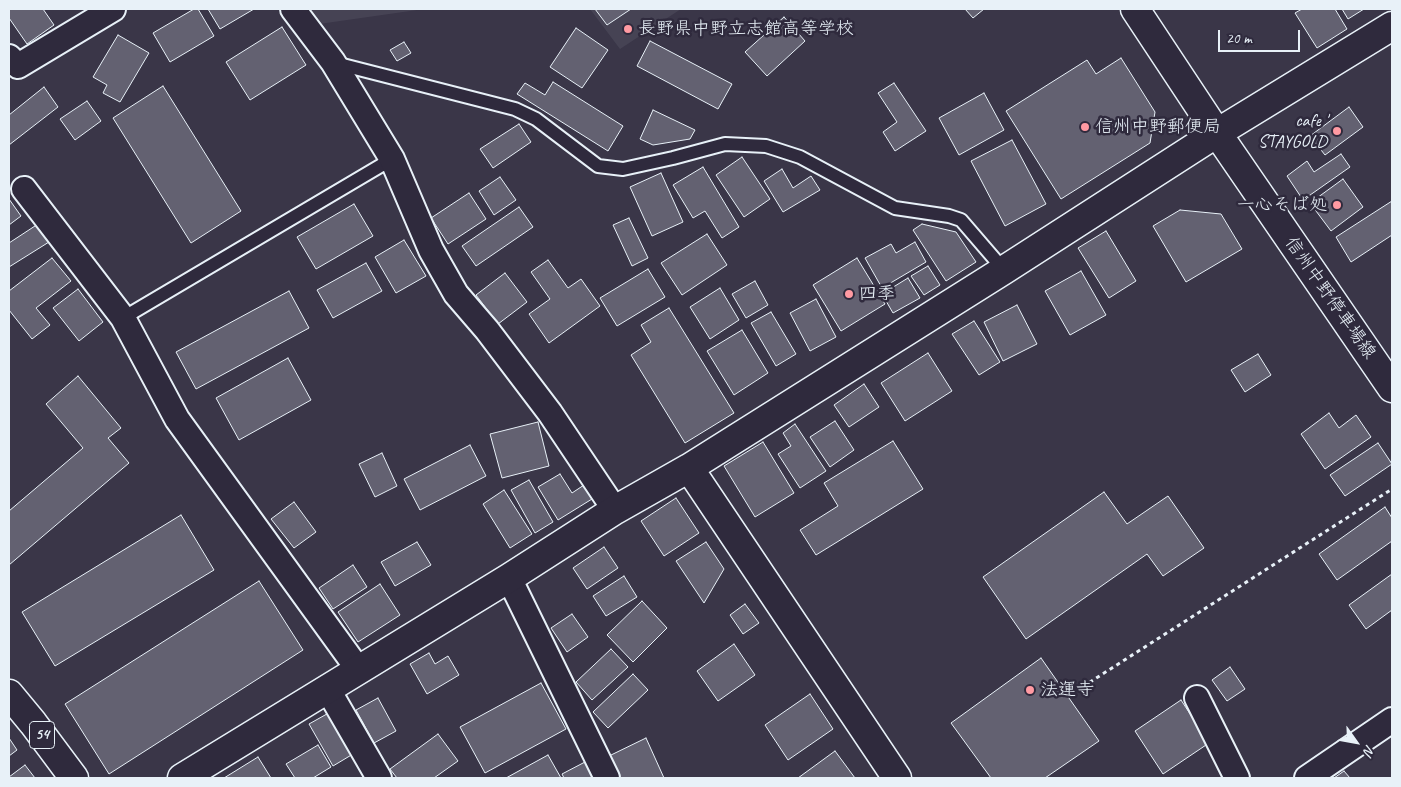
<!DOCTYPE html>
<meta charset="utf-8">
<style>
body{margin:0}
#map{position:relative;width:1401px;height:787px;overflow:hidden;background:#3a3648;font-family:Caveat,sans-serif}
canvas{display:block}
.frame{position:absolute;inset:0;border:10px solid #e8f1f8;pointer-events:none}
.north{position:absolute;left:1331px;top:717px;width:50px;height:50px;-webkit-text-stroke:4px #2f2a3d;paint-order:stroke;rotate:122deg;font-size:14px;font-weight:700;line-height:20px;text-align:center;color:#e8f1f8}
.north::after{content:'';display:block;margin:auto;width:18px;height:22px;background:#e8f1f8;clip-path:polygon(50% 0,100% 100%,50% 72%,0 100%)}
.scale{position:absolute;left:1218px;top:30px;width:82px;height:22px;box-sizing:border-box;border:2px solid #e8f1f8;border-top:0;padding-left:6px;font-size:15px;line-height:18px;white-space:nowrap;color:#e8f1f8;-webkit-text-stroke:4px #2f2a3d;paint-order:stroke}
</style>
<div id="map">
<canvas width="1401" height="787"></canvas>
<div class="frame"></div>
<div class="north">N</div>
<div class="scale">20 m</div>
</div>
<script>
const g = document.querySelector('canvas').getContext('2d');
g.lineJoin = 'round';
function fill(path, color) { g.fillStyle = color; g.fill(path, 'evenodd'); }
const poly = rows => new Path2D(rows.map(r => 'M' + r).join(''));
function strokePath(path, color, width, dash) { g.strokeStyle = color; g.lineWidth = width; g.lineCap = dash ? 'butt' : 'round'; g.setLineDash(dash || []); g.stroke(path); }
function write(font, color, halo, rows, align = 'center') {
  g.font = font + ' Caveat,"Klee One",sans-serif'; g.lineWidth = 5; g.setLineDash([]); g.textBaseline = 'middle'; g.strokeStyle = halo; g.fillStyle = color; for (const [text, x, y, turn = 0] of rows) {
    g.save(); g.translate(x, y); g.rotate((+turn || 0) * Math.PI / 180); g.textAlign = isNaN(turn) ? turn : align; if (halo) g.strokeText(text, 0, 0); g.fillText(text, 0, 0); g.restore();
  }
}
fill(poly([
 [293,9,424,9,305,26],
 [590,9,681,9,620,49]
]), '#464354');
const building = poly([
 [9,9,43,9,54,25,27,44,9,18,9,9],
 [194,9,198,9,214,36,170,62,153,33,194,9],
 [208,9,254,9,220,29,208,9],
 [595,9,631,9,607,25,595,9],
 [965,9,984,9,973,18,965,9],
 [1302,9,1335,9,1347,29,1317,48,1295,13,1302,9],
 [1342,9,1364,9,1348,19,1342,9],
 [784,17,805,41,767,76,745,52,784,17],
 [282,27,306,65,250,100,226,62,282,27],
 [576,28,608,50,582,88,550,67,576,28],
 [118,35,149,53,120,102,103,93,107,85,93,77,118,35],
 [650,41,732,84,718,109,637,66,650,41],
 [404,42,411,53,397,61,390,50,404,42],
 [1121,58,1155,112,1150,143,1061,199,1006,111,1087,60,1096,74,1121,58],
 [553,82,623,126,608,151,517,94,525,83,545,95,553,82],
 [894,83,926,131,895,151,883,132,897,122,878,93,894,83],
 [163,86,241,211,191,243,113,118,163,86],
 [44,87,58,107,9,145,9,115,44,87],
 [984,93,1004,130,959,155,939,118,984,93],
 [87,101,101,121,75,140,60,119,87,101],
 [1349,107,1363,127,1325,155,1310,136,1349,107],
 [653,110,695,130,690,139,653,145,640,139,653,110],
 [519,124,531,142,493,168,480,149,519,124],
 [1012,140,1046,204,1005,226,971,161,1012,140],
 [1341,154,1350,167,1303,200,1287,176,1307,161,1314,172,1341,154],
 [742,157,770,199,744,217,716,175,742,157],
 [703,167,739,227,722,238,705,211,693,218,673,185,703,167],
 [782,169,793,188,811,176,820,190,783,212,764,181,782,169],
 [661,173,683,222,652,236,630,187,661,173],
 [500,177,516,200,494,215,479,191,500,177],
 [1343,179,1363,207,1331,231,1310,203,1343,179],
 [469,193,486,219,448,244,431,218,469,193],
 [9,199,21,216,9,225,9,199],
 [1392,201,1392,235,1351,262,1336,237,1392,201],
 [354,204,373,236,316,269,297,237,354,204],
 [519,207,533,227,476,266,462,246,519,207],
 [1180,210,1221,214,1242,249,1186,282,1153,226,1180,210],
 [629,218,648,258,632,266,613,225,629,218],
 [38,224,49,242,9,267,9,243,38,224],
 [922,224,956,232,976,262,946,281,913,230,922,224],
 [1106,231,1136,281,1109,298,1078,248,1106,231],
 [707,234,727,265,682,295,661,263,707,234],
 [404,240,426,276,396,293,375,257,404,240],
 [915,242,926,262,882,288,865,258,891,244,896,253,915,242],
 [52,258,71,281,36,308,50,325,32,339,9,310,9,291,52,258],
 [857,258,885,304,841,331,813,285,857,258],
 [548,260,568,288,581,279,600,306,549,343,529,314,550,299,531,272,548,260],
 [366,263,382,291,333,318,317,290,366,263],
 [928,266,940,285,924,295,911,276,928,266],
 [648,269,665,297,617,326,600,298,648,269],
 [1081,271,1106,315,1070,335,1045,291,1081,271],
 [505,273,527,302,498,324,476,295,505,273],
 [908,278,920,298,893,313,882,294,908,278],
 [755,281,768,305,746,318,732,294,755,281],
 [720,288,739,320,710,339,690,307,720,288],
 [78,289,103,322,79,341,53,308,78,289],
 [289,291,309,328,196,389,176,352,289,291],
 [816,299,836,337,810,351,790,313,816,299],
 [1017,305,1037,344,1003,361,984,322,1017,305],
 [669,308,734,413,685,443,631,355,651,342,641,325,669,308],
 [771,312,796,354,776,366,751,323,771,312],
 [974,321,1000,362,979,375,952,334,974,321],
 [742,330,768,373,734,395,707,351,742,330],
 [928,353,952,391,905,421,881,383,928,353],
 [1258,354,1271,375,1245,392,1231,370,1258,354],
 [288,358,311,400,239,440,216,398,288,358],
 [78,376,121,428,108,438,129,463,9,565,9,511,83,448,46,404,78,376],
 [864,384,879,407,849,427,834,405,864,384],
 [1329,413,1339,428,1356,415,1371,437,1325,469,1301,434,1329,413],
 [835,421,854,450,830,467,810,437,835,421],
 [538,422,549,466,502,478,490,434,538,422],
 [795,424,826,471,800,488,778,454,791,446,783,433,795,424],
 [893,441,923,489,816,555,800,530,838,506,824,483,893,441],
 [763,442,794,493,755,517,724,466,763,442],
 [1378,443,1392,464,1345,496,1330,475,1378,443],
 [470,445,486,476,420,510,404,479,470,445],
 [382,453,397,486,375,497,359,464,382,453],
 [560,474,572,493,584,485,592,499,558,520,538,487,560,474],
 [529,480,553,522,535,533,511,490,529,480],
 [504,490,532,534,510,548,483,504,504,490],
 [1104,492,1127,524,1168,496,1204,548,1163,576,1147,554,1026,639,983,577,1104,492],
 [676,498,699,533,664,556,641,521,676,498],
 [294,502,316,532,294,548,271,519,294,502],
 [1385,507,1392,518,1392,541,1337,580,1319,554,1385,507],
 [181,515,214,570,55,666,22,612,181,515],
 [417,542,431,565,395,586,381,562,417,542],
 [706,542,724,569,704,603,676,561,706,542],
 [604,547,618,568,587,589,573,568,604,547],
 [353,565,367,587,333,609,319,588,353,565],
 [1392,574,1392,610,1366,629,1349,605,1392,574],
 [624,576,637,597,606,616,593,596,624,576],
 [259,581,303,650,109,774,65,704,259,581],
 [380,584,400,615,358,642,338,612,380,584],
 [642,601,667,628,633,662,607,635,642,601],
 [745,604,759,623,743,634,730,615,745,604],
 [572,614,588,637,567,652,551,628,572,614],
 [734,644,755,675,718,701,697,671,734,644],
 [611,649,628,667,592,700,576,682,611,649],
 [429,653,435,664,448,656,459,675,427,694,410,664,429,653],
 [1041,658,1099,741,1045,778,991,778,951,723,1041,658],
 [1230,667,1245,689,1227,701,1212,680,1230,667],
 [633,674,648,690,608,728,593,712,633,674],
 [541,683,566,729,485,773,460,727,541,683],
 [810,694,833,729,788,760,765,725,810,694],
 [378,698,396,731,374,743,356,710,378,698],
 [1181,700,1209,743,1163,774,1135,731,1181,700],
 [334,710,358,751,333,766,309,724,334,710],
 [438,734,458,761,434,778,397,778,390,769,438,734],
 [9,738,17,750,9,756,9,738],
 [646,738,664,778,620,778,609,756,646,738],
 [318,745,331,767,313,778,295,778,286,764,318,745],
 [835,751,855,778,798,778,835,751],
 [548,755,561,778,506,778,548,755],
 [258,757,271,778,224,778,258,757],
 [585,762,594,778,564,778,562,774,585,762],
 [25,765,35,778,9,778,9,777,25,765],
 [1344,771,1350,778,1334,778,1344,771]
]);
fill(building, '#636171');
strokePath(building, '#e8f1f8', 1);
const lane = poly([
 [335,63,515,109,536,119,598,166,623,169,673,158,725,144,766,146,800,157,895,208,949,216,961,220,1004,270],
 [123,318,392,159]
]);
const street = poly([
 [293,9,333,62,392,159,431,250,456,294,487,330,550,413,615,510],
 [9,57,18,66,113,9],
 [24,189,123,318,177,419,358,669],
 [509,578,607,778],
 [327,688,379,778],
 [1197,698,1237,778],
 [1307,778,1392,720]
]);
const secondary = poly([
 [1135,9,1217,133,1392,388],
 [689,468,897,778],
 [182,778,509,578,615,510,689,468,1004,270,1217,133,1392,26]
]);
const primary = poly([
 [9,694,33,723,74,778]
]);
strokePath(lane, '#e8f1f8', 16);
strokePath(street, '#e8f1f8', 28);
strokePath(secondary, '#e8f1f8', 31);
strokePath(primary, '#e8f1f8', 31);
strokePath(poly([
 [1076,691,1392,489]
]), '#e8f1f8', 3, [4, 4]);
strokePath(lane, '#2f2a3d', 12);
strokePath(street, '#2f2a3d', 24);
strokePath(secondary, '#2f2a3d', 28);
strokePath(primary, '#2f2a3d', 28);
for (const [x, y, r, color] of [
 [628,29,5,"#ff9aa2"],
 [1085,127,5,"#ff9aa2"],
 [1337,131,5,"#ff9aa2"],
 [1337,205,5,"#ff9aa2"],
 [849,294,5,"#ff9aa2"],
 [1030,690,5,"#ff9aa2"]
]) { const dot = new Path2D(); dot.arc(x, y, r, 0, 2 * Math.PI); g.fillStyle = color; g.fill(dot); strokePath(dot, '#2f2a3d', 2); }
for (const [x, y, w] of [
 [42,735,25]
]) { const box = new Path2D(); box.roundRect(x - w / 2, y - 13.5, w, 27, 4); g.fillStyle = '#2f2a3d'; g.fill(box); strokePath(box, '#e8f1f8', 1); }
write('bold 16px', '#e8f1f8', null, [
 ["54",42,735]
]);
write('18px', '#e8f1f8', '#2f2a3d', [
 ["長野県中野立志館高等学校",638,29],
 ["cafe '",1327,121,"right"],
 ["STAYGOLD",1327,142,"right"],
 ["信州中野郵便局",1095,127],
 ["一心そば処",1327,205,"right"],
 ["四季",859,294],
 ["法運寺",1040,690]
], 'left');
write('18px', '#e8f1f8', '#2f2a3d', [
 ["信州中野停車場線",1330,298,55]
]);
</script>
